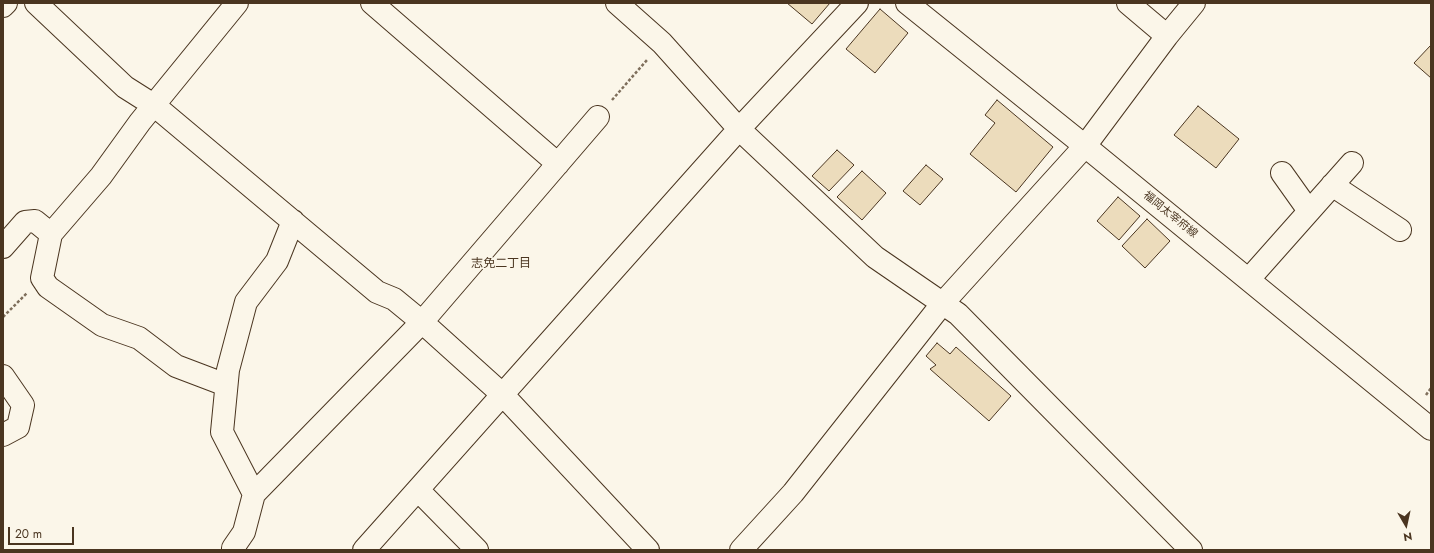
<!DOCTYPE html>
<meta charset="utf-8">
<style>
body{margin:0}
#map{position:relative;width:1434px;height:553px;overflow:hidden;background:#fbf6e9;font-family:Jost,sans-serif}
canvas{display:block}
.frame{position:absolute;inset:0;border:4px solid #4a3520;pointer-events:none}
.north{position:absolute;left:1386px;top:505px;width:40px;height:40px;-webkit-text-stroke:3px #fbf6e9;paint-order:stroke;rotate:171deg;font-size:11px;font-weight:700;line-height:16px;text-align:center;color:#4a3520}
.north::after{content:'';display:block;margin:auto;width:14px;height:18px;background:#4a3520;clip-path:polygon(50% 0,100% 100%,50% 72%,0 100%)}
.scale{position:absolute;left:8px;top:527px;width:66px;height:18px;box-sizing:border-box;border:2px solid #4a3520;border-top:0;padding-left:5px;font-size:12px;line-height:14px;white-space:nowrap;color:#4a3520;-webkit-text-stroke:3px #fbf6e9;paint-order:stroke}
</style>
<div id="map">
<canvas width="1434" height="553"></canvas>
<div class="frame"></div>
<div class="north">N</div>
<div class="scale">20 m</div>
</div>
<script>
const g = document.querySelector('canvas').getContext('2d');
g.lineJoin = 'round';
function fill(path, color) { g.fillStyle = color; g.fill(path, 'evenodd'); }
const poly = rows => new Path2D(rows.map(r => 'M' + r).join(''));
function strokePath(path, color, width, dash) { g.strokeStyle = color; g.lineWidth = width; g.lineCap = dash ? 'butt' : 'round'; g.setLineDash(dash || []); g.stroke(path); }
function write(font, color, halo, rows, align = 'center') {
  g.font = font + ' Jost,"Noto Sans JP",sans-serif'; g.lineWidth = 3; g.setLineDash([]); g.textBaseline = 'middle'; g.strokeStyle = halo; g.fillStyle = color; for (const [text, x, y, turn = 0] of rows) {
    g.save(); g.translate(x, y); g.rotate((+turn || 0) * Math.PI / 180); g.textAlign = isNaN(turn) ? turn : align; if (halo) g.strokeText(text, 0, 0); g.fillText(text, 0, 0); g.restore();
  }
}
const building = poly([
 [787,3,830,3,812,24,787,3],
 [880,9,908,33,875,73,846,49,880,9],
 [1431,45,1431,78,1414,63,1431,45],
 [997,100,1053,147,1016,192,970,154,995,123,985,115,997,100],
 [1198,106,1239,139,1216,168,1174,135,1198,106],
 [837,150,854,165,829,191,812,176,837,150],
 [926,165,943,179,920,205,903,191,926,165],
 [862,171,886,193,862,220,837,197,862,171],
 [1118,197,1140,216,1119,240,1097,221,1118,197],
 [1147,219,1170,241,1145,268,1122,246,1147,219],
 [937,343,950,354,956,347,1011,396,989,421,930,369,936,365,926,356,937,343]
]);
fill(building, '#ecdcbc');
strokePath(building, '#4a3520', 1);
const minor = poly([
 [36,3,125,87,155,106,377,292,394,299,422,322,503,395,648,550],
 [372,3,558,164],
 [617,3,662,43,739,129,875,257,958,314,1191,550],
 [1128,3,1167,36],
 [3,6,6,3],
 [1282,173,1309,211],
 [1332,185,1400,230],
 [3,247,25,222,35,221,51,234],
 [1249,279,1352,163],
 [3,376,23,405,18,427,3,435],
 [226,385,176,366,139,338,102,325,48,287,42,278,51,234,101,176,140,122,237,3],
 [418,490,477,550],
 [254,494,422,322,598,117],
 [235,550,233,548,244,532,254,494,222,432,228,370,246,302,277,261,293,221],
 [364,550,739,129,857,3],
 [741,550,793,493,942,304,1085,146,1167,36,1194,3]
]);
const major = poly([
 [907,3,1085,146,1431,429]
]);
strokePath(minor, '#4a3520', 24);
strokePath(major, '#4a3520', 24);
strokePath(poly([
 [612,100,647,60],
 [3,317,27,293],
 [1426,395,1431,388]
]), '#7f6f5c', 2.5, [3, 2]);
strokePath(minor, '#fbf6e9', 22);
strokePath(major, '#fbf6e9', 22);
write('11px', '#4a3520', '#fbf6e9', [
 ["福岡太宰府線",1170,215,39]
]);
write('12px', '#4a3520', '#fbf6e9', [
 ["志免二丁目",501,264]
]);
</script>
